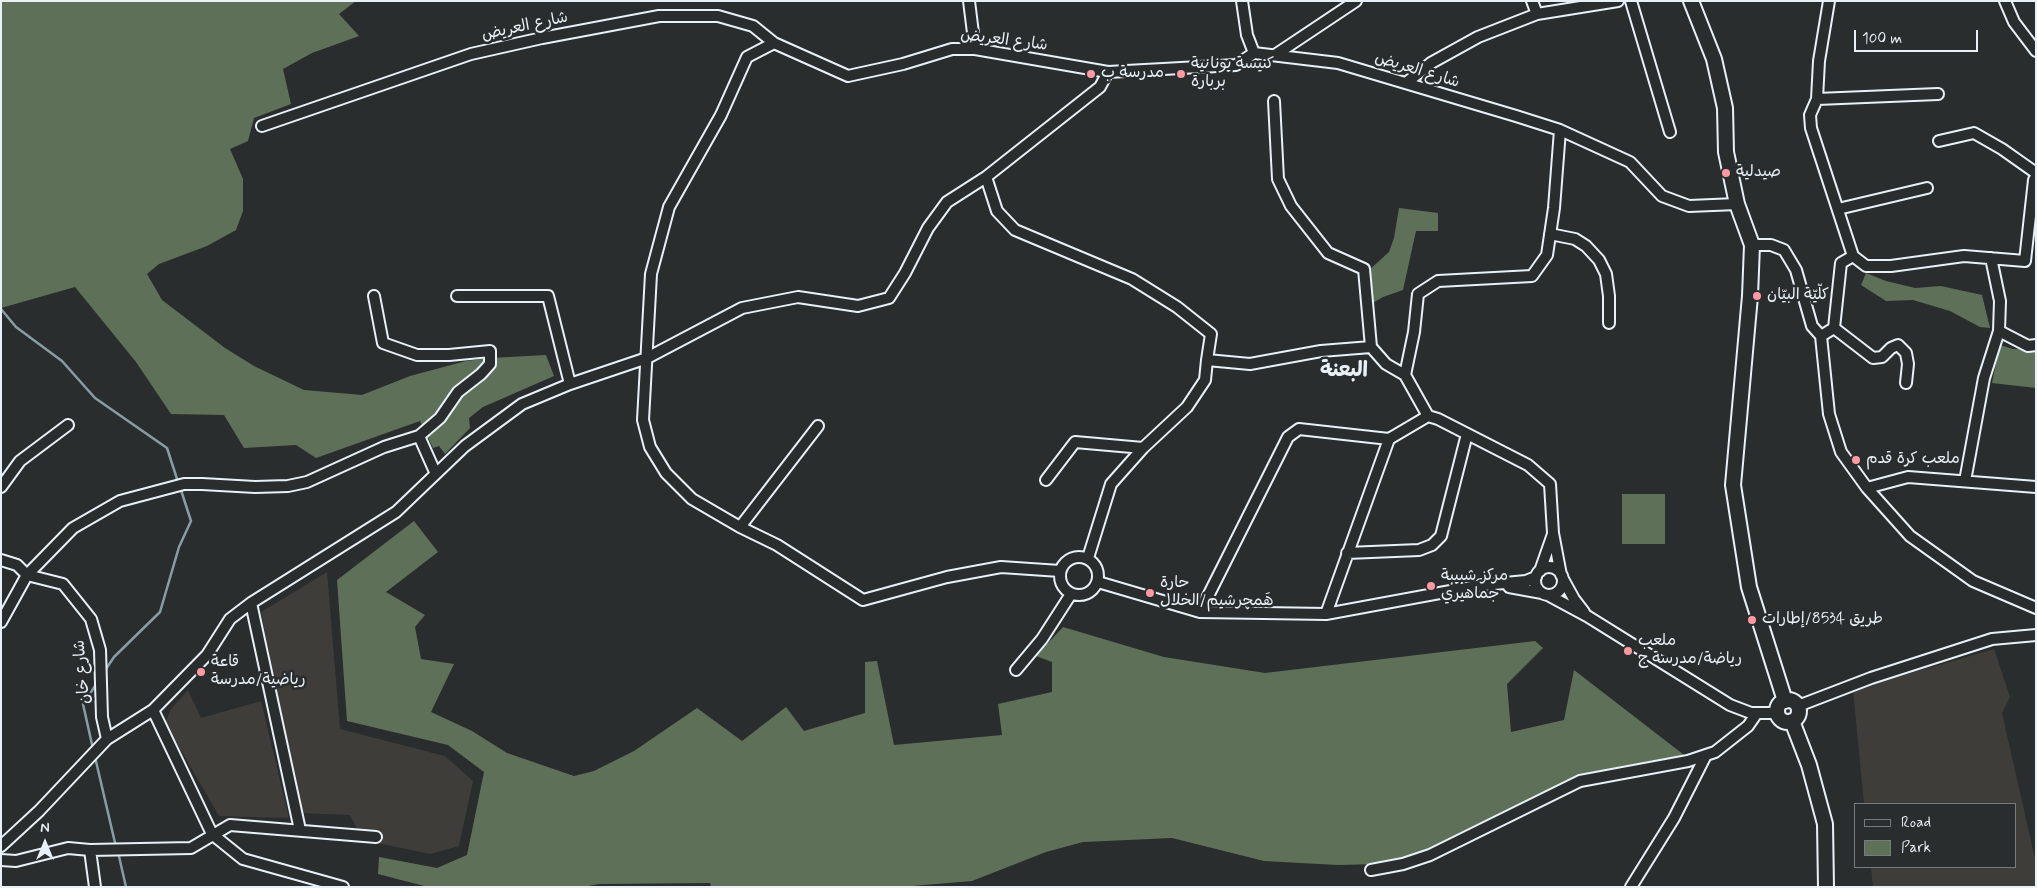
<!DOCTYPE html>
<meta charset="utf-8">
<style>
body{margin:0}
#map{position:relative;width:2037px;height:888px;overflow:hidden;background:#2a2d2e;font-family:Mynerve,sans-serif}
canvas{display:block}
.frame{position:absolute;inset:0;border:2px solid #e8f1f8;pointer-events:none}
.legend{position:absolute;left:1854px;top:803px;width:162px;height:65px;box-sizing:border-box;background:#2a2d2e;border:1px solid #767b7f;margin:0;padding:6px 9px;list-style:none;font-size:15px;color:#e8f1f8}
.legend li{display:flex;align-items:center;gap:10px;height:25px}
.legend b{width:25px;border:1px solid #767b7f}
.north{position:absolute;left:20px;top:818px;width:50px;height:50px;-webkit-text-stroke:4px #2a2d2e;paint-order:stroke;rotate:0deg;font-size:14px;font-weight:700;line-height:20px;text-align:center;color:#e8f1f8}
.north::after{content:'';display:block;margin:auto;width:18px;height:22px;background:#e8f1f8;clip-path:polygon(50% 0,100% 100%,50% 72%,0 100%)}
.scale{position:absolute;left:1854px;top:30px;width:124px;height:22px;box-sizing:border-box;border:2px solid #e8f1f8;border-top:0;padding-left:6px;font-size:15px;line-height:18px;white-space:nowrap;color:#e8f1f8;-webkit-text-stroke:4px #2a2d2e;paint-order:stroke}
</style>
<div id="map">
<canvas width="2037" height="888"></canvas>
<div class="frame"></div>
<ul class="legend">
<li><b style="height:6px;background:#2a2d2e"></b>Road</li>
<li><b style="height:14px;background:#5f7059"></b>Park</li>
</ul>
<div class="north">N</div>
<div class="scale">100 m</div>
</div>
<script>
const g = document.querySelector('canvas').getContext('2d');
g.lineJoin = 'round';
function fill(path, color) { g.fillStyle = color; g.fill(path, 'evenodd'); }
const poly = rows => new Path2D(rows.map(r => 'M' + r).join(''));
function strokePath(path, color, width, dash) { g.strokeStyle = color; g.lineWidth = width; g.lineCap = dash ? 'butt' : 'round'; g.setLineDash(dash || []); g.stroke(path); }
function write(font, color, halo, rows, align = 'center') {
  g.font = font + ' Mynerve,"Playpen Sans Arabic",sans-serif'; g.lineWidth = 5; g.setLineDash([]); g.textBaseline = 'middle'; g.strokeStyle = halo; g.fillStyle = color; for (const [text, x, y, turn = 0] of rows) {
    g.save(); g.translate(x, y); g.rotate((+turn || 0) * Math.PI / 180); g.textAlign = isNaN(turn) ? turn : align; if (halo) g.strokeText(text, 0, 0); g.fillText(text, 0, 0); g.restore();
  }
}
fill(poly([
 [327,572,340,729,445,756,473,781,459,846,430,854,363,840,350,815,301,813,261,612],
 [1994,649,2010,697,2002,713,2036,863,2036,887,1873,887,1871,867,2016,867,2016,804,1864,804,1853,690],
 [188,690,201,718,261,701,289,818,219,816,165,723,171,709]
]), '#3e3d39');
fill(poly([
 [1,1,356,1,339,14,359,36,312,53,283,69,291,104,254,118,248,141,230,149,243,179,243,211,236,230,207,246,159,264,147,274,162,300,225,348,254,366,304,390,362,395,410,376,466,361,491,358,546,355,554,376,483,407,469,418,470,428,445,454,439,446,433,448,420,421,316,458,296,445,244,448,224,415,171,414,136,362,75,287,1,308],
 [1399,208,1438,213,1438,231,1416,231,1403,290,1383,297,1371,304,1368,271,1389,252,1394,238],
 [1866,273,1886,281,1915,288,1941,286,1982,295,1990,328,1980,327,1950,311,1913,300,1886,301,1861,285],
 [2000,345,2013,349,2036,350,2036,388,1992,383],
 [1622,494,1665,494,1665,544,1622,544],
 [414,521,438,552,386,592,425,615,415,627,421,659,454,664,431,712,472,731,507,753,574,776,594,771,634,751,697,708,742,741,786,707,804,731,865,713,865,662,877,661,894,745,1002,735,998,704,1052,692,1052,662,1036,656,1063,627,1164,657,1265,673,1535,641,1543,648,1507,684,1511,732,1564,720,1574,670,1688,758,1571,786,1427,854,1379,864,1338,865,1264,861,1172,838,1083,842,1046,852,972,881,900,887,711,887,710,883,599,884,583,887,428,887,378,874,379,857,437,868,467,855,484,772,448,745,347,721,337,580]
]), '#5f7059');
strokePath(poly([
 [1,309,16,327,62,361,95,398,167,448,178,482],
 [104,672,114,657,160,612,179,547,191,521,180,487],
 [93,749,83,704,97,683],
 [95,757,116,847],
 [118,852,126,887]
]), '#889da3', 2.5);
const street = poly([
 [969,1,975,49],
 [1242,1,1247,35,1254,53],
 [1532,1,1537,14],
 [1631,1,1670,132],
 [1829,1,1819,61,1817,99,1810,115,1811,128,1853,256],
 [2005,1,2014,22,2036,51],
 [774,43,747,57,721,115,669,207,651,274,643,420,650,447,666,473,692,499,740,527,777,545,863,600,947,577,1001,567,1060,571],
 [1275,55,1356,1],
 [1406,83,1431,63,1478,37,1537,14,1618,1],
 [1817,99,1938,94],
 [1274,101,1278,179,1291,206,1328,253,1364,269,1371,347,1386,364,1405,375],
 [262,126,471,54,542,38,659,16,718,16,753,26,774,43,848,76,903,64,952,49,975,49,1108,72,1236,65,1254,53,1338,63,1516,116,1560,130,1630,162,1662,196,1689,206,1737,204],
 [1560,130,1554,208,1547,255,1532,276,1438,281,1418,294,1414,332,1405,375,1428,416,1438,419,1528,465,1550,484,1553,533,1561,575],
 [1939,141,1974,133,2002,149,2036,173],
 [986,177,997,211,1015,230,1132,279,1177,307,1211,334,1207,360,1250,364,1321,351,1371,347],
 [1838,209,1927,188],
 [1550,234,1575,239,1586,246,1599,260,1606,274,1609,296,1609,323],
 [1752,245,1771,245,1784,250,1796,270,1812,326,1821,336,1834,328,1841,263,1853,256,1866,266,1891,266,1964,256,2025,261,2034,180,2036,177],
 [374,296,383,343,417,355,449,355,490,351,490,364,481,374,458,392,440,418,419,436],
 [457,296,548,296,570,384],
 [1834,328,1873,358,1882,357,1891,348,1898,345,1906,353,1908,364,1906,383],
 [1999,331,2028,346,2036,345],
 [1821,336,1829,414,1841,452,1867,488,1910,536,1973,581,2036,608],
 [1046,480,1075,442,1143,448],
 [1965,481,1984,378,1999,331,2000,301,1991,258],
 [1,487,20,461,68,425],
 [1867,488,1908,477,2036,487],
 [740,527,818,426],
 [1347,553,1419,550,1432,545,1441,536,1467,434],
 '1060 576a19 19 0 1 1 38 0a19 19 0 1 1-38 0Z',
 [1088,558,1111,484,1143,448,1187,407,1205,380,1207,360],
 [1,560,17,565,27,575,73,528,120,501,184,484,202,484,255,487,288,486,307,482,384,447,419,436,435,472],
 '1535 581a14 14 0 1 1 28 0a14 14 0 1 1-28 0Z',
 [1540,571,1553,534],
 [1563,579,1574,599,1584,612],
 [1098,582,1200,612,1326,614,1483,585,1526,581,1536,577],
 [1509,587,1542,593],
 [1548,595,1587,616,1730,705,1751,713,1778,713],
 [251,603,300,830],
 [1200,612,1288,437,1299,429,1389,439,1428,416],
 [1326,614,1389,439],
 [1,622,27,575,63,584,91,619,100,650,102,717,107,739],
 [1016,670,1042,639,1071,594],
 [1798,706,1871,678,1992,639,2036,635],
 [153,710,212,834,243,859,343,887],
 [1,846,39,811,107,739,153,710,207,655,230,619,251,603,396,512,465,446,522,404,570,384,647,358,742,308,798,297,858,306,889,298,905,273,928,228,947,202,986,177,1100,87,1108,72],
 [90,850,95,887],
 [1,860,16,861,68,848,90,850,191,848,230,825,376,837],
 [1371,870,1403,864,1430,855,1580,781,1688,761,1715,752,1748,726,1757,713],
 [1631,887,1674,818,1706,755]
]);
const secondary = poly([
 [1691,1,1714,59,1725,108,1726,152,1737,204,1752,245,1750,296,1733,485,1749,587,1785,701],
 '1777 711a11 11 0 1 1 22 0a11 11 0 1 1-22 0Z',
 [1792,721,1809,765,1825,824,1826,887]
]);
strokePath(street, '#e8f1f8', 14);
strokePath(secondary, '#e8f1f8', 18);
strokePath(street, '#2a2d2e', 10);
strokePath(secondary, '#2a2d2e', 14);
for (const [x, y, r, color] of [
 [1091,74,5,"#ff9aa2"],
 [1181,74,5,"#ff9aa2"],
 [1726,173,5,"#ff9aa2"],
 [1757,296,5,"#ff9aa2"],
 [1856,460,5,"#ff9aa2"],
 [1431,586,5,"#ff9aa2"],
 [1150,593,5,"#ff9aa2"],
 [1752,620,5,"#ff9aa2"],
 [1628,651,5,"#ff9aa2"],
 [201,672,5,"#ff9aa2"]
]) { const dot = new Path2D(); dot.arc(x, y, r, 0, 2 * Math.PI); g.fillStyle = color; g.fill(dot); strokePath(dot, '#2a2d2e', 2); }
write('16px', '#e8f1f8', '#2a2d2e', [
 ["شارع العريض",525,27,-12],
 ["شارع العريض",1004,41,7],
 ["شارع العريض",1417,71,17],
 ["شارع خان",83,672,-95]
]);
write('16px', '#e8f1f8', '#2a2d2e', [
 ["كنيسة يونانية",1191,65],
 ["بربارة",1191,83],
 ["مدرسة ب",1101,74],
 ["صيدلية",1736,173],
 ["كلّيّة البيّان",1767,296],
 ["ملعب كرة قدم",1866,460],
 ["مركز شبيبة",1441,577],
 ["جماهيري",1441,595],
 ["حارة",1160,584],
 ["هَمچرشيم/الخلال",1160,602],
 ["طريق 8534/إطارات",1762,620],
 ["ملعب",1638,642],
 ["رياضة/مدرسة ج",1638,660],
 ["قاعة",211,663],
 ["رياضية/مدرسة",211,681]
], 'left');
write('bold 21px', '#e8f1f8', '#2a2d2e', [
 ["البعنة",1344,372]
]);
</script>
